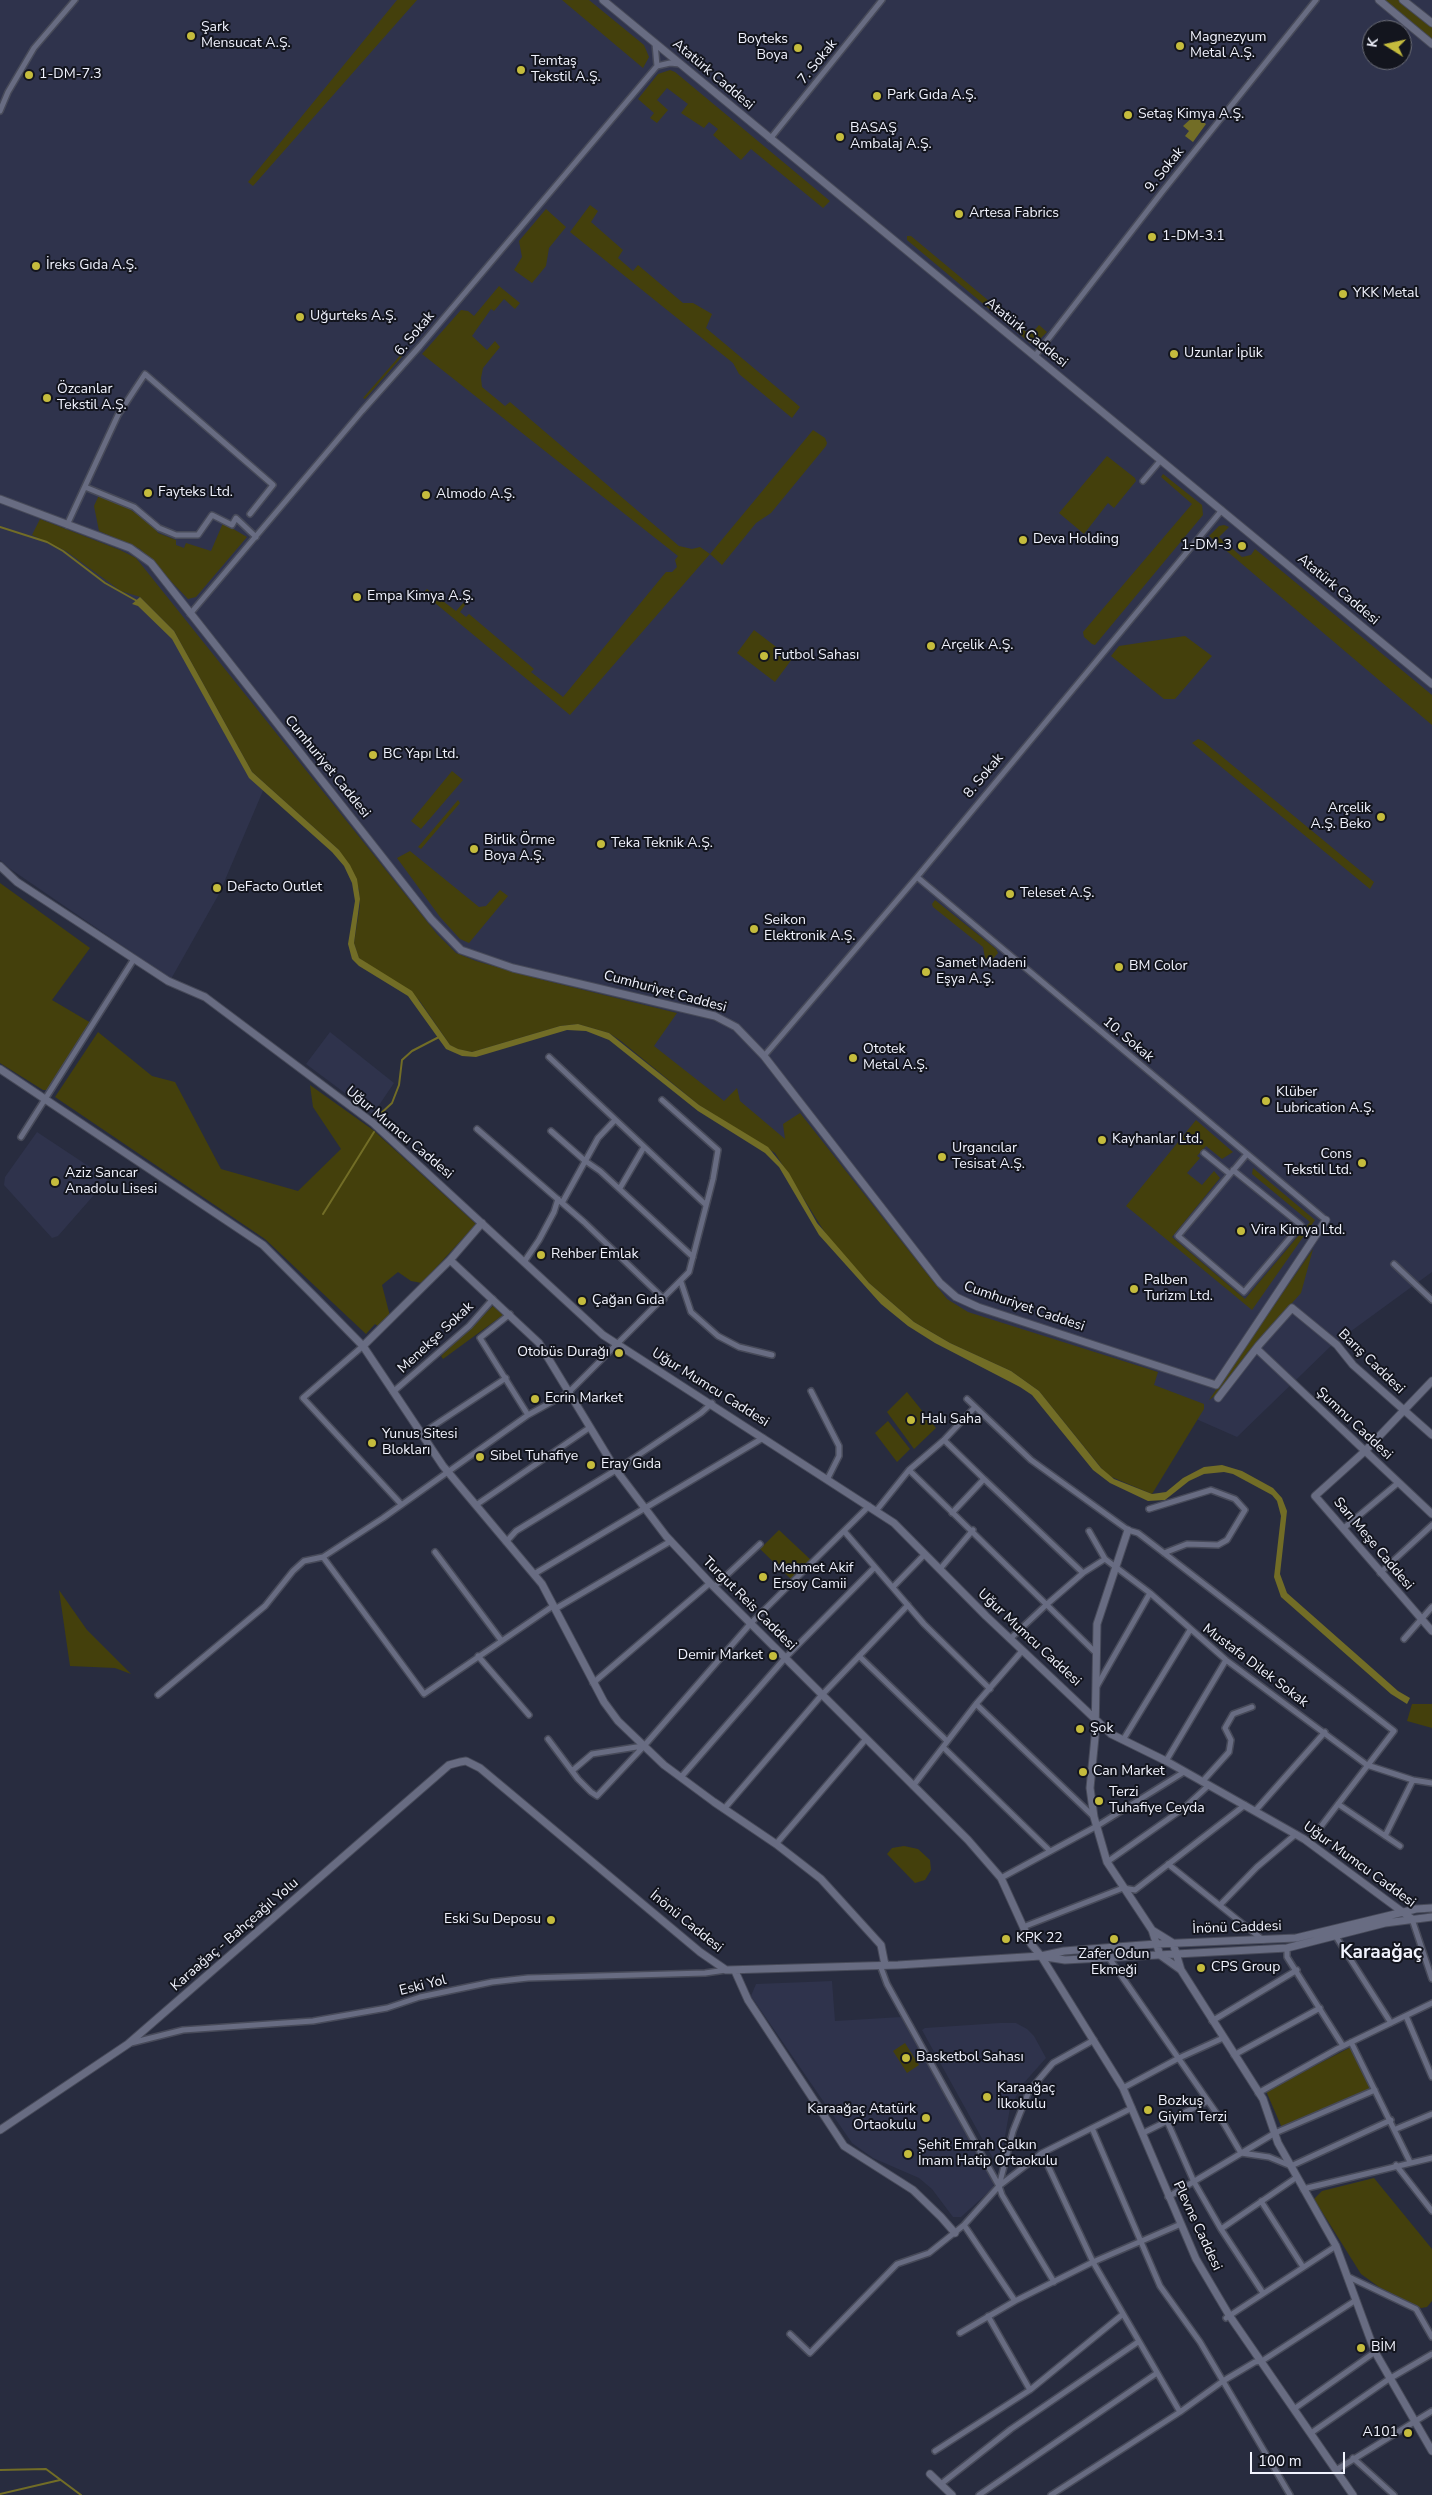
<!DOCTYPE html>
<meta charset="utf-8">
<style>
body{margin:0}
#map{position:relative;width:1432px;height:2495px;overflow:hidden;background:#282c3f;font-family:"Nunito Sans",sans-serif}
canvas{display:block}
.north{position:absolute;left:1362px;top:20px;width:50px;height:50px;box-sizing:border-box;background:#13151e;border:1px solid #6c6e78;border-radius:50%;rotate:280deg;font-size:14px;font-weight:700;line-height:20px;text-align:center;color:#f1f3fe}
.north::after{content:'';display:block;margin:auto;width:18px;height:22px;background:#c5bc3d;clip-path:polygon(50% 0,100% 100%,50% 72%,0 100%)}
.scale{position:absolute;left:1250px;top:2452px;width:95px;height:22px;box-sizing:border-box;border:2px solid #f1f3fe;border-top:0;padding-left:6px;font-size:15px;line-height:18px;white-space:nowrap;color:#f1f3fe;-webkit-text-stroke:4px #13151e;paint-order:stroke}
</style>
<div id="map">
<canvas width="1432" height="2495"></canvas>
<div class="north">K</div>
<div class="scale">100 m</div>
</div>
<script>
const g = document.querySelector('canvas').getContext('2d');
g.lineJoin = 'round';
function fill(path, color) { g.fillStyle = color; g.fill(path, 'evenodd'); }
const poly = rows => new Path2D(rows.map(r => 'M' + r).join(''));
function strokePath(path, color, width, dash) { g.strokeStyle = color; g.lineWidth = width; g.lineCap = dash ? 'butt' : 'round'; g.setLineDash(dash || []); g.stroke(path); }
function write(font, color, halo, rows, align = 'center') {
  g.font = font + ' "Nunito Sans",sans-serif'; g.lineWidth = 4; g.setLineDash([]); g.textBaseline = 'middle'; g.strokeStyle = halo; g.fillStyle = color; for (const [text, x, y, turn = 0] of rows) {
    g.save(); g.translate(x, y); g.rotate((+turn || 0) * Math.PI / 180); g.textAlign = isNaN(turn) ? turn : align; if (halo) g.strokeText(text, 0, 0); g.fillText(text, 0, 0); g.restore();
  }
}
fill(poly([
 [0,0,1432,0,1432,1272,1332,1345,1237,1437,1069,1363,938,1314,816,1169,631,1034,519,996,490,1029,376,895,268,779,219,894,171,979,9,868,0,860],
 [1372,30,1402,30,1402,60,1372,60],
 [330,1032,394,1083,373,1114,306,1064],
 [37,1132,108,1179,58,1236,52,1238,4,1185,5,1177],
 [832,1981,835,2021,901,2017,994,2182,993,2188,961,2217,953,2217,932,2189,919,2178,873,2158,852,2143,751,1996,756,1984],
 [1000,2023,1016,2023,1027,2029,1034,2036,1046,2058,1022,2085,1010,2108,1001,2159,995,2162,922,2030,925,2028]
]), '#2f334c');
fill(poly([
 [397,0,417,0,253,186,248,182],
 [562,0,589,0,644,45,649,57,643,68],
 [1383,0,1398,0,1432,27,1432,40],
 [670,70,675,72,830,201,823,208,751,149,741,160,713,135,718,129,709,122,704,128,681,113,688,104,667,88,657,100,668,110,657,123,650,118,654,113,638,99,658,74],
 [590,205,598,211,591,222,623,250,618,258,633,271,638,265,683,303,693,303,712,314,706,328,799,406,800,407,792,418,739,374,733,363,570,232],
 [546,209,566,227,549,248,546,266,532,283,514,270,522,257,519,241],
 [907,236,911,236,1025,331,1032,333,1039,325,1047,332,1038,341,1030,343,907,240],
 [499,286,520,303,515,309,504,299,494,311,491,309,472,336,487,350,495,341,500,347,483,368,481,378,482,387,505,406,510,402,679,546,692,549,700,547,710,554,813,430,825,438,827,443,826,446,771,513,756,523,722,565,710,554,570,715,423,593,427,589,456,611,464,602,466,604,460,612,466,617,469,614,534,669,531,672,563,697,666,572,672,572,677,567,675,560,678,556,422,354,461,310,468,311,474,316],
 [404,351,406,352,365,399,363,398],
 [1107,456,1135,478,1136,481,1114,508,1108,503,1084,534,1059,513],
 [1163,474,1202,505,1203,515,1095,645,1092,644,1084,637,1083,632,1192,504,1161,477],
 [99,495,127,507,153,526,158,533,176,540,176,545,184,548,186,543,211,551,223,523,247,537,196,597,188,599,140,549,99,531,94,506],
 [40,519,120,550,136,558,437,934,456,953,476,961,535,978,677,1013,654,1046,724,1101,737,1088,740,1101,785,1139,783,1124,800,1113,947,1299,968,1312,1158,1372,1154,1385,1204,1404,1204,1409,1152,1494,1107,1475,1039,1391,1011,1371,950,1343,914,1322,869,1283,829,1239,775,1153,699,1105,621,1041,609,1033,578,1024,560,1026,472,1052,457,1049,450,1045,419,1000,359,958,354,943,360,905,359,889,339,850,252,772,174,631,140,597,121,591,66,551,32,535],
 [1224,525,1229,527,1219,537,1242,557,1251,555,1255,549,1432,695,1432,725,1209,536,1219,526],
 [754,630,792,659,775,682,737,653],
 [1185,636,1212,656,1175,699,1164,699,1111,656,1119,646],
 [1198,739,1203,741,1374,882,1370,889,1192,743],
 [452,771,463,780,421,829,411,821],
 [458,800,460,803,421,849,418,847],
 [410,851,479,907,486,906,500,890,508,896,469,943,460,939,440,917,397,858],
 [0,883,90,948,52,1000,91,1023,48,1090,43,1090,0,1063],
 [935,900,996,949,998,953,992,960,990,961,985,958,983,947,933,907,932,904],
 [98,1032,152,1076,175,1082,221,1169,298,1191,341,1149,313,1107,310,1085,373,1130,476,1224,422,1283,411,1281,398,1272,382,1285,390,1316,379,1327,375,1324,366,1334,265,1239,55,1097],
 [1196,1120,1233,1152,1222,1159,1206,1146,1197,1156,1200,1158,1187,1173,1202,1185,1214,1171,1220,1178,1172,1237,1245,1299,1310,1222,1252,1174,1253,1168,1315,1220,1252,1310,1126,1206],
 [1313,1249,1301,1293,1247,1353,1219,1393,1209,1400],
 [493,1306,503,1315,443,1359,441,1356],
 [907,1392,936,1428,914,1449,887,1412],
 [888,1421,910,1449,897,1462,875,1433],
 [779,1530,811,1560,791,1579,760,1549],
 [59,1590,87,1630,131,1674,115,1668,70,1666],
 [1412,1704,1432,1704,1432,1728,1407,1721],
 [904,1846,918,1849,930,1860,931,1870,925,1880,915,1883,887,1854,892,1848],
 [905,2043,919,2065,907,2073,893,2051],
 [1351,2047,1370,2085,1369,2089,1282,2128,1266,2091],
 [1374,2178,1432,2249,1432,2301,1427,2307,1421,2308,1379,2287,1361,2274,1314,2199,1322,2191]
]), '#44400c');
fill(poly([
 [1195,115,1206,124,1193,142,1185,136,1189,131,1183,126],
 [140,597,174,631,252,772,339,850,350,865,357,879,360,899,354,943,359,958,412,991,450,1045,458,1049,472,1052,560,1026,578,1024,609,1033,699,1105,768,1147,789,1173,817,1223,869,1283,914,1322,950,1343,1011,1371,1039,1391,1101,1468,1114,1479,1152,1494,1166,1492,1183,1478,1204,1467,1222,1465,1242,1471,1273,1488,1282,1498,1287,1511,1280,1574,1287,1593,1398,1691,1410,1698,1407,1704,1391,1694,1281,1597,1274,1577,1281,1516,1277,1501,1272,1495,1233,1474,1224,1472,1204,1474,1189,1481,1165,1500,1148,1501,1110,1483,1093,1470,1032,1395,1020,1387,935,1343,908,1326,881,1304,819,1235,779,1167,765,1153,698,1111,609,1040,586,1031,567,1030,476,1057,462,1056,446,1049,408,996,359,966,352,959,348,944,355,901,352,883,344,866,332,852,249,778,172,639,138,606,132,604]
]), '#726d26');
strokePath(poly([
 [0,527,47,542,63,551,105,583,137,601],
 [378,1116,392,1103,399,1085,402,1060,412,1051,439,1037],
 [323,1214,374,1132],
 [0,2470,46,2469,81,2495],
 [0,2494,60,2480]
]), '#726d26', 2);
const street = poly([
 [655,43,657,66,670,63,680,64],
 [0,111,8,92,34,48,75,0],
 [770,139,882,0],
 [1035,356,1162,192,1316,0],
 [1143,481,1160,461],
 [85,487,134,507,159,528,176,535,198,535,212,515,232,525,236,518,256,537],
 [67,525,118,415,145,374,273,485,250,514],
 [190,614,362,411,420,346,657,66],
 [917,877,1326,1220],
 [764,1056,917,877,1222,510],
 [549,1057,706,1205],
 [477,1129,584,1222,664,1299],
 [551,1131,584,1160,600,1171,693,1257],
 [21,1137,134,959],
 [1204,1153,1230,1174],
 [1233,1170,1301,1225,1244,1292,1178,1236,1242,1160,1247,1154],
 [620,1188,644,1147],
 [562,1203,598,1138,615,1120],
 [524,1262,539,1240,554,1212,558,1199],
 [1394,1264,1432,1300],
 [681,1282,691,1312,718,1336,739,1347,772,1355],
 [510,1314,480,1338,528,1415],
 [363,1346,303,1398,401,1504],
 [811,1391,839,1446,839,1456,828,1478],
 [393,1392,469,1326,493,1299],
 [967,1399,1031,1460,1128,1530,1138,1533,1164,1553,1394,1731,1309,1842],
 [421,1434,506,1378],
 [944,1440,984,1479,952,1513],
 [909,1470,1095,1652],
 [984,1479,1083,1573],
 [476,1505,589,1428],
 [1149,1509,1211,1490,1235,1499,1245,1510,1227,1540,1218,1545,1187,1544,1164,1553],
 [876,1511,909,1470,944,1440,975,1407],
 [1344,1528,1398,1483],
 [844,1531,924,1624,990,1689],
 [1089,1531,1105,1559,1150,1593,1226,1660,1367,1765,1413,1780,1432,1783],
 [506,1542,516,1531,616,1470,701,1413,712,1403],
 [435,1552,501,1640],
 [323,1557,424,1694,553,1606],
 [940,1569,973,1530],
 [1380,1573,1432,1525],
 [534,1574,763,1438],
 [714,1587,760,1544],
 [893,1587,925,1554],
 [555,1609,671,1541],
 [1010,1639,1046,1605,1083,1573,1105,1559],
 [1404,1639,1432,1607],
 [478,1656,529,1715],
 [859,1656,947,1741],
 [593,1683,710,1583],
 [1097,1686,1150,1593],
 [158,1695,265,1606,293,1571,304,1561,323,1557,383,1518,528,1415,568,1393,689,1272,713,1179,718,1150,662,1100],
 [976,1704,1093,1816],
 [548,1739,578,1779,591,1792,597,1796,644,1746,751,1623,869,1506],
 [1123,1740,1190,1630],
 [943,1747,1050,1851],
 [1166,1761,1226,1660],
 [572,1771,592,1754,643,1746],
 [682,1776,786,1657,875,1567],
 [1202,1782,1229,1752,1231,1740,1225,1728,1233,1714,1252,1707],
 [913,1786,976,1704,1022,1651],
 [1338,1804,1400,1846],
 [724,1809,820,1697,908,1605],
 [1255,1811,1325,1732],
 [1385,1836,1413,1780],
 [776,1844,866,1739],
 [1107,1862,1184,1808,1209,1785],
 [1168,1864,1263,1940],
 [1001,1878,1097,1826,1184,1772],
 [1220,1905,1257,1867,1296,1834],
 [1412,1919,1432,1979],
 [1023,1927,1123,1888,1135,1890,1245,1805],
 [1335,1935,1391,2023],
 [1287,1948,1287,1957,1343,2046],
 [1109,1958,1224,2124,1241,2153,1269,2157,1291,2166,1391,2120],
 [880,1965,887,1984,999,2186],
 [1406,2016,1432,2077],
 [1212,2021,1297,1970],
 [1351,2042,1410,2162],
 [131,2043,183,2030,313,2021,387,2008,420,1997,492,1982,528,1978,705,1973,726,1970],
 [1234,2055,1320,2008],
 [1123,2088,1179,2058,1223,2038],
 [1258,2093,1337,2049,1432,2003],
 [1167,2121,1194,2182,1221,2229,1263,2293],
 [1092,2128,1160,2286,1200,2342,1290,2495],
 [1396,2129,1432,2114],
 [1143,2133,1208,2101],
 [1042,2153,1093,2262,1180,2412],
 [1396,2165,1432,2211],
 [1303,2189,1432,2158],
 [1168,2197,1275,2133,1375,2090],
 [1261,2201,1303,2267],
 [964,2225,1015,2301],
 [1221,2229,1297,2177],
 [1349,2277,1416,2309,1432,2337],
 [1054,2282,1002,2195,999,2186,1013,2131,1029,2091,1053,2063,1094,2040],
 [988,2316,1030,2390],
 [1226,2318,1336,2246],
 [960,2333,1015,2301,1093,2262,1181,2224],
 [790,2334,810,2353,897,2264,929,2253,964,2225,999,2186,1042,2153,1132,2108],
 [1294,2409,1375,2352],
 [1311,2433,1389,2379,1432,2354],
 [935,2451,1030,2390,1123,2314],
 [1353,2458,1394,2495],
 [1336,2470,1432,2411],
 [941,2484,1011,2429,1138,2342],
 [979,2495,1157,2373],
 [1051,2495,1180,2412,1223,2381,1255,2362,1262,2361,1356,2300]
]);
const secondary = poly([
 [603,0,1432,684],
 [1379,0,1432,44],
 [1403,0,1432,23],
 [0,499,130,548,151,563,431,919,461,950,513,968,715,1016,736,1027,764,1056,940,1283,956,1297,978,1307,1216,1385,1326,1220],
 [0,866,17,882,168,981,205,997,373,1123,603,1335,894,1523,986,1616,1111,1734,1166,1761,1304,1839,1412,1919],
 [0,1069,263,1245,316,1298,363,1346,443,1466,542,1584,604,1702,618,1721,664,1765,714,1802,776,1844,821,1879,881,1945,885,1965],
 [450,1260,539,1343,616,1470,666,1536,710,1583,968,1840,1001,1878,1031,1944,1041,1956,1123,2088,1196,2259,1229,2315,1353,2495],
 [363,1346,450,1260,482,1223],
 [1259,1351,1432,1514],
 [1432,1381,1365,1451,1315,1496,1432,1631],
 [1218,1398,1259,1345,1292,1308,1337,1345,1353,1365,1432,1435],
 [1128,1530,1097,1624,1095,1737,1090,1788,1094,1817,1107,1862,1152,1930],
 [1152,1930,1173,1943,1181,1970,1160,1955,1152,1930],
 [1046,1957,1065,1960,1287,1948,1385,1923,1432,1917],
 [1181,1970,1263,2099,1278,2143,1336,2246,1375,2352,1432,2451],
 [735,1971,748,2000,844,2146,913,2190,941,2217,955,2233],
 [0,2130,128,2044,449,1765,460,1762,466,1761,480,1768,700,1952,726,1970,898,1965,1041,1956,1064,1951,1156,1944,1296,1938,1416,1909,1432,1908],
 [930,2474,952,2495]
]);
strokePath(street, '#474a59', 8);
strokePath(secondary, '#474a59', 9);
strokePath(street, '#686c82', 5);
strokePath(secondary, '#686c82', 7);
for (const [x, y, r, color] of [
 [191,36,5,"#c5bc3d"],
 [1180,46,5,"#c5bc3d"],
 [798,48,5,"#c5bc3d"],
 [521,70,5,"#c5bc3d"],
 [29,75,5,"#c5bc3d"],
 [877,96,5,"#c5bc3d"],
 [1128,115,5,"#c5bc3d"],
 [840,137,5,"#c5bc3d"],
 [959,214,5,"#c5bc3d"],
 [1152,237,5,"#c5bc3d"],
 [36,266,5,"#c5bc3d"],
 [1343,294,5,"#c5bc3d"],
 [300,317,5,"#c5bc3d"],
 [1174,354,5,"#c5bc3d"],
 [47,398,5,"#c5bc3d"],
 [148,493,5,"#c5bc3d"],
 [426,495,5,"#c5bc3d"],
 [1023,540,5,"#c5bc3d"],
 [1242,546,5,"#c5bc3d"],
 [357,597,5,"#c5bc3d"],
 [931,646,5,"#c5bc3d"],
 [764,656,5,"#c5bc3d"],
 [373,755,5,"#c5bc3d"],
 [1381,817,5,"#c5bc3d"],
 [601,844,5,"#c5bc3d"],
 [474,849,5,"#c5bc3d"],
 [217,888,5,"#c5bc3d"],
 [1010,894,5,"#c5bc3d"],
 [754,929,5,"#c5bc3d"],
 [1119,967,5,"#c5bc3d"],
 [926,972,5,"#c5bc3d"],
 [853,1058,5,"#c5bc3d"],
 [1266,1101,5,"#c5bc3d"],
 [1102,1140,5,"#c5bc3d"],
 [942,1157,5,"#c5bc3d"],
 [1362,1163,5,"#c5bc3d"],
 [55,1182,5,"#c5bc3d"],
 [1241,1231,5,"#c5bc3d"],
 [541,1255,5,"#c5bc3d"],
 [1134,1289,5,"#c5bc3d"],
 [582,1301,5,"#c5bc3d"],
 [619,1353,5,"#c5bc3d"],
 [535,1399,5,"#c5bc3d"],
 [911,1420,5,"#c5bc3d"],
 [372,1443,5,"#c5bc3d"],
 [480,1457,5,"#c5bc3d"],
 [591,1465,5,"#c5bc3d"],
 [763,1577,5,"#c5bc3d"],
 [773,1656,5,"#c5bc3d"],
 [1080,1729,5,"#c5bc3d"],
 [1083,1772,5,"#c5bc3d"],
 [1099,1801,5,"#c5bc3d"],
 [551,1920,5,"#c5bc3d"],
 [1006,1939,5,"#c5bc3d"],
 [1114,1939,5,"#c5bc3d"],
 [1201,1968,5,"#c5bc3d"],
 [906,2058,5,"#c5bc3d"],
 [987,2097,5,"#c5bc3d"],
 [1148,2110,5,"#c5bc3d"],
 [926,2118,5,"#c5bc3d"],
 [908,2154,5,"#c5bc3d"],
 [1361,2348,5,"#c5bc3d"],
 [1408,2433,5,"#c5bc3d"]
]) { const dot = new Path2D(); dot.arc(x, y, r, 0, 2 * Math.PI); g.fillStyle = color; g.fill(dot); strokePath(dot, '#13151e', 2); }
write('14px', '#f1f3fe', '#13151e', [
 ["Şark",201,28],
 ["Mensucat A.Ş.",201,44],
 ["Magnezyum",1190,38],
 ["Metal A.Ş.",1190,54],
 ["Boyteks",788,40,"right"],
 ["Boya",788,56,"right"],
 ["Temtaş",531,62],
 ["Tekstil A.Ş.",531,78],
 ["1-DM-7.3",39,75],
 ["Park Gıda A.Ş.",887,96],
 ["Setaş Kimya A.Ş.",1138,115],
 ["BASAŞ",850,129],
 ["Ambalaj A.Ş.",850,145],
 ["Artesa Fabrics",969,214],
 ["1-DM-3.1",1162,237],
 ["İreks Gıda A.Ş.",46,266],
 ["YKK Metal",1353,294],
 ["Uğurteks A.Ş.",310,317],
 ["Uzunlar İplik",1184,354],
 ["Özcanlar",57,390],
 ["Tekstil A.Ş.",57,406],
 ["Fayteks Ltd.",158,493],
 ["Almodo A.Ş.",436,495],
 ["Deva Holding",1033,540],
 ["1-DM-3",1232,546,"right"],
 ["Empa Kimya A.Ş.",367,597],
 ["Arçelik A.Ş.",941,646],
 ["Futbol Sahası",774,656],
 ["BC Yapı Ltd.",383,755],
 ["Arçelik",1371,809,"right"],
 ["A.Ş. Beko",1371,825,"right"],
 ["Birlik Örme",484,841],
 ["Boya A.Ş.",484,857],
 ["Teka Teknik A.Ş.",611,844],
 ["DeFacto Outlet",227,888],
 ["Teleset A.Ş.",1020,894],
 ["Seikon",764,921],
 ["Elektronik A.Ş.",764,937],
 ["Samet Madeni",936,964],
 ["Eşya A.Ş.",936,980],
 ["BM Color",1129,967],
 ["Ototek",863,1050],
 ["Metal A.Ş.",863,1066],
 ["Klüber",1276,1093],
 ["Lubrication A.Ş.",1276,1109],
 ["Kayhanlar Ltd.",1112,1140],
 ["Urgancılar",952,1149],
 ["Tesisat A.Ş.",952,1165],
 ["Cons",1352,1155,"right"],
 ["Tekstil Ltd.",1352,1171,"right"],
 ["Aziz Sancar",65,1174],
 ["Anadolu Lisesi",65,1190],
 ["Vira Kimya Ltd.",1251,1231],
 ["Rehber Emlak",551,1255],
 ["Palben",1144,1281],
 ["Turizm Ltd.",1144,1297],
 ["Çağan Gıda",592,1301],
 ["Otobüs Durağı",609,1353,"right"],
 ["Ecrin Market",545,1399],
 ["Halı Saha",921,1420],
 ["Yunus Sitesi",382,1435],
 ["Blokları",382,1451],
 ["Sibel Tuhafiye",490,1457],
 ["Eray Gıda",601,1465],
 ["Mehmet Akif",773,1569],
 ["Ersoy Camii",773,1585],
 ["Demir Market",763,1656,"right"],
 ["Şok",1090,1729],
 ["Can Market",1093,1772],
 ["Terzi",1109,1793],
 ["Tuhafiye Ceyda",1109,1809],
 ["Eski Su Deposu",541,1920,"right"],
 ["KPK 22",1016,1939],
 ["Zafer Odun",1114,1955,"center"],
 ["Ekmeği",1114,1971,"center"],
 ["CPS Group",1211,1968],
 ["Basketbol Sahası",916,2058],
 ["Karaağaç",997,2089],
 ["İlkokulu",997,2105],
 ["Bozkuş",1158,2102],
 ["Giyim Terzi",1158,2118],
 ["Karaağaç Atatürk",916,2110,"right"],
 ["Ortaokulu",916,2126,"right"],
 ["Şehit Emrah Çalkın",918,2146],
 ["İmam Hatip Ortaokulu",918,2162],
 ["BİM",1371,2348],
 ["A101",1398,2433,"right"]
], 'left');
write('14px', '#f1f3fe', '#13151e', [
 ["7. Sokak",818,62,-51],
 ["Atatürk Caddesi",713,75,40],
 ["9. Sokak",1165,170,-51],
 ["Atatürk Caddesi",1026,333,39],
 ["6. Sokak",415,334,-50],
 ["Atatürk Caddesi",1338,590,40],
 ["Cumhuriyet Caddesi",327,767,51],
 ["8. Sokak",984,776,-50],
 ["Cumhuriyet Caddesi",665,992,15],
 ["10. Sokak",1128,1040,40],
 ["Uğur Mumcu Caddesi",399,1133,40],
 ["Cumhuriyet Caddesi",1024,1307,19],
 ["Menekşe Sokak",436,1338,-43],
 ["Barış Caddesi",1371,1362,44],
 ["Uğur Mumcu Caddesi",710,1388,32],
 ["Şumnu Caddesi",1354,1424,43],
 ["Sarı Meşe Caddesi",1373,1544,50],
 ["Turgut Reis Caddesi",749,1604,45],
 ["Uğur Mumcu Caddesi",1029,1638,43],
 ["Mustafa Dilek Sokak",1255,1666,37],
 ["Uğur Mumcu Caddesi",1359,1865,36],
 ["İnönü Caddesi",686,1922,39],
 ["İnönü Caddesi",1237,1928,-2],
 ["Karaağaç - Bahçeağıl Yolu",235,1935,-41],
 ["Eski Yol",423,1986,-14],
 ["Plevne Caddesi",1197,2226,65]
]);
write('bold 19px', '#f1f3fe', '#13151e', [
 ["Karaağaç",1381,1953]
]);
</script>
